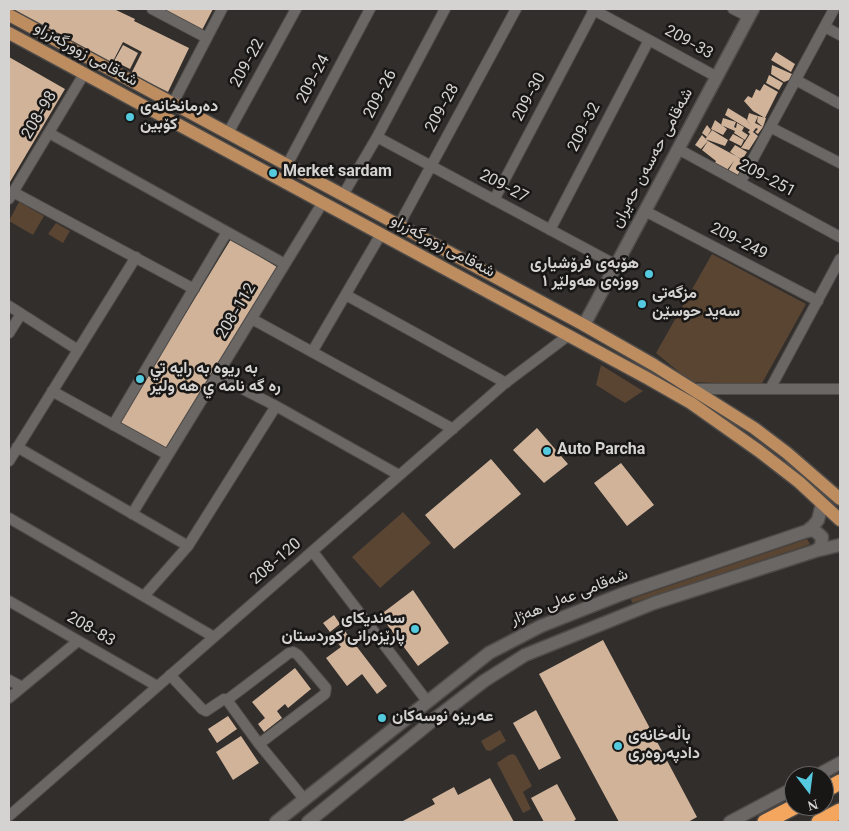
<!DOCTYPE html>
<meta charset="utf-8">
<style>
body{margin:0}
#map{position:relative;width:849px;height:831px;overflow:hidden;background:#312e2c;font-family:Georgia,serif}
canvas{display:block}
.frame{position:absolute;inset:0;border:10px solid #d5d3d1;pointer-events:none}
.north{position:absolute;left:784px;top:766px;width:50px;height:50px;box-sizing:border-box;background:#181716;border:1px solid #646261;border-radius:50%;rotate:165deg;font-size:14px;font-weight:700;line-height:20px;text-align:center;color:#d5d3d1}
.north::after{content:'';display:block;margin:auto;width:18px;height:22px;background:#55cadf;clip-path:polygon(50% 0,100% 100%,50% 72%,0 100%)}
</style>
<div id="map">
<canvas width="849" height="831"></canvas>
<div class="frame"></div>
<div class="north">N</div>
</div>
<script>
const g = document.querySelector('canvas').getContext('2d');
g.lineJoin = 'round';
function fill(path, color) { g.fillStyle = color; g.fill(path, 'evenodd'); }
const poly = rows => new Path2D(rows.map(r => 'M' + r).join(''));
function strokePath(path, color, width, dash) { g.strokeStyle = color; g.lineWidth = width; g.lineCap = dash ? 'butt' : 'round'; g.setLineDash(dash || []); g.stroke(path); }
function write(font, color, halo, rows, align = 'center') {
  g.font = font + ' Georgia,Vazirmatn,serif'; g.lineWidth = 5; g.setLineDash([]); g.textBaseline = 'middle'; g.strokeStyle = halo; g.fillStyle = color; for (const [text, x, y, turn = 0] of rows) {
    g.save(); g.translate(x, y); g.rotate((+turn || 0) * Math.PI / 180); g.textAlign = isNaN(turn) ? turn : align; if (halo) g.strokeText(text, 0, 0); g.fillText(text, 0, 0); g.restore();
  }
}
fill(poly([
 [19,202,44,216,33,235,9,221],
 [56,223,70,231,63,243,48,234],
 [712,254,806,304,761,385,691,382,656,353],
 [601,365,643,391,625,403,596,385],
 [403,512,431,543,380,588,352,557],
 [807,539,810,544,805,546,632,603,631,599],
 [500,730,506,741,490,751,486,750,481,741],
 [513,754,516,756,532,786,523,792,531,809,523,813,497,763,509,755]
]), '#5a4533');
fill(poly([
 [9,9,114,9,135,19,134,21,189,48,168,92,131,74,142,52,123,42,111,65,9,10],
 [159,9,213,9,201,32],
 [123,45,138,53,130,69,114,61],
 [776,52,795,64,791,72,771,60],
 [9,57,65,89,10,182,9,181],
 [772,65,792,74,789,80,784,82,771,74],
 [769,75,783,83,779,90,766,83],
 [764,84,778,92,765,118,753,111,744,101,748,96,752,98,756,89,760,91],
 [728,108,746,119,752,127,747,120,749,113,758,116,766,118,763,127,757,122,758,116,755,123,763,127,758,134,755,132,758,129,756,128,753,132,758,136,749,150,741,148,750,134,748,132,750,130,725,115],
 [723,118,736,122,734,127,736,128,737,123,744,127,742,131,748,135,745,140,734,133,735,131,721,125],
 [715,120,727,129,723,135,711,129],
 [707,125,711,130,707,137,712,130,728,140,725,146,705,139,707,137,702,133],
 [733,134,744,140,741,146,729,140],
 [702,135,708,141,747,162,740,176,728,171,734,161,727,170,715,163,716,161,702,150,708,141,701,149,695,145],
 [735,145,747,152,742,160,730,152],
 [231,239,277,267,164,451,119,423],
 [537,428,568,464,544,483,513,450],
 [491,459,521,494,454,549,425,515],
 [621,463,654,505,627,526,594,483],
 [413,590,449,643,418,666,380,615],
 [334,615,340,624,330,632,323,623],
 [344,630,387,686,377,694,362,674,347,686,326,658,341,647,334,638],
 [603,640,697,817,688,822,619,822,539,674],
 [295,668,311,689,288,708,285,704,277,711,282,718,264,732,258,724,265,718,252,702],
 [536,710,561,758,539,770,513,723],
 [228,716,237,729,217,743,208,729],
 [241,736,259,763,233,780,216,752],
 [490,778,514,822,401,822,435,804,432,799,454,787,458,795],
 [557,784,576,819,573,822,544,822,531,798]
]), '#d1b399');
const street = poly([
 [152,9,207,38],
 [592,9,717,77],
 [733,9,749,17],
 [825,27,840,35],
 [796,80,840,104],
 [173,103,222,9],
 [770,127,840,163],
 [49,133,285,264],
 [228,133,296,9],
 [377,137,616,265],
 [678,149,840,237],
 [287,165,370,9],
 [740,183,834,9],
 [13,192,194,289],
 [343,195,377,137,445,9],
 [9,199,84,74],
 [494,200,594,10],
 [645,211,818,301],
 [399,225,516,9],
 [550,230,649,40],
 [346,295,506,383],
 [9,306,78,350],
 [252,319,453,429],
 [9,333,21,314],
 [312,352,381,234],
 [217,376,276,406,399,475],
 [693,389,840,389],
 [770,389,840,259],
 [52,391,168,455],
 [113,425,227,232],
 [17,447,188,546],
 [9,461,136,257],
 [132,514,323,202],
 [9,518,214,637],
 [313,552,427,701],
 [144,596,188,546,276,406],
 [9,601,157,686],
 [170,675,202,709,206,711,224,699,227,700,259,744,305,800],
 [9,680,22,687],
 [9,698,78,641],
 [227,700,289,653,293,652,298,655,326,688,325,694,259,744],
 [9,816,504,384,569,335]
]);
const secondary = poly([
 [584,325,753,9],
 [807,531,814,530,822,537,821,547,815,551],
 [816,776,840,763],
 [276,822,489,653,541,626,622,594,807,531,813,526,818,520,822,504],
 [308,822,432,721,484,681,525,655,654,603,815,551,840,545],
 [730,822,794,788]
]);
const primary = poly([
 [9,15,584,325,654,365,754,428,787,453,840,499],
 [9,33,647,378,691,403,759,451,799,482,840,520]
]);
const highway = poly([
 [824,791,840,782],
 [765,822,796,806],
 [819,822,840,811]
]);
strokePath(street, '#4e4b49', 12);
strokePath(secondary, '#4e4b49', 15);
strokePath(primary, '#4e4b49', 15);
strokePath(highway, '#4e4b49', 18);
strokePath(street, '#6a6764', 10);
strokePath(secondary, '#6a6764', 12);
strokePath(primary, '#bd8d60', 12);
strokePath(highway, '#f5a65e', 15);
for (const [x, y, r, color] of [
 [130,117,5,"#55cadf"],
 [273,173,5,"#55cadf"],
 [649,274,5,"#55cadf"],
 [642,304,5,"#55cadf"],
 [140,379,5,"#55cadf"],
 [547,451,5,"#55cadf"],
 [415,629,5,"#55cadf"],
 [382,718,5,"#55cadf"],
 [618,746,5,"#55cadf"]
]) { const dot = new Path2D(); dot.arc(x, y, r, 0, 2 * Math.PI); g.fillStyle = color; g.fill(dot); strokePath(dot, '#181716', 2); }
write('16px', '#d5d3d1', '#181716', [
 ["209-33",688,44,29],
 ["شەقامی زوورگەزراو",85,56,29],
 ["209-22",249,64,-61],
 ["209-24",315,80,-62],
 ["209-26",382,95,-62],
 ["209-30",531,98,-62],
 ["209-28",444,109,-61],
 ["208-98",41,116,-59],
 ["209-32",586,128,-63],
 ["شەقامی حەسەن حەیران",654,159,-62],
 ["209-251",766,180,28],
 ["209-27",503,188,28],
 ["209-249",738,243,27],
 ["شەقامی زوورگەزراو",442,248,28],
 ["208-112",238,312,-59],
 ["208-120",277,563,-41],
 ["شەقامی عەلی هەژار",570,599,-22],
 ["208-83",90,631,30]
]);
write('bold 16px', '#d5d3d1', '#181716', [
 ["دەرمانخانەی",140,108],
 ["کۆبین",140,126],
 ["Merket sardam",283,173],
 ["هۆبەی فرۆشیاری",639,265,"right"],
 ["ووزەی هەولێر ١",639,283,"right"],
 ["مزگەتی",652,295],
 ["سەید حوسێن",652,313],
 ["به ريوه به رايه تي",150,370],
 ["ره گه نامه ي هه ولير",150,388],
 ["Auto Parcha",557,451],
 ["سەندیکای",405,620,"right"],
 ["پارێزەرانی کوردستان",405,638,"right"],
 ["عەریزە نوسەکان",392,718],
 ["باڵەخانەی",628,737],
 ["دادپەروەری",628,755]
], 'left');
</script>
